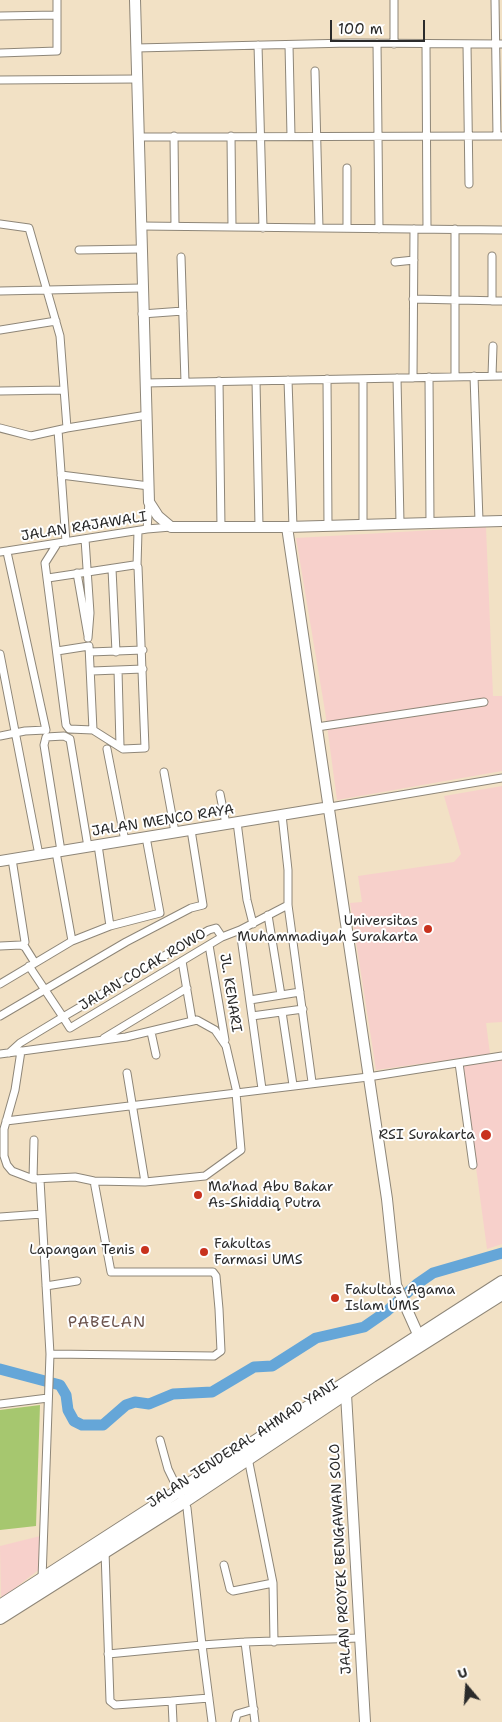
<!DOCTYPE html>
<style>
body{margin:0}
#map{position:relative;width:502px;height:1722px;overflow:hidden;background:#f2e1c5;font-family:"Shantell Sans",sans-serif}
canvas{display:block}
.north{position:absolute;left:442px;top:1662px;width:50px;height:50px;-webkit-text-stroke:4px #fff;paint-order:stroke;rotate:342deg;font-size:14px;font-weight:700;line-height:20px;text-align:center;color:#2b2b2b}
.north::after{content:'';display:block;margin:auto;width:18px;height:22px;background:#2b2b2b;clip-path:polygon(50% 0,100% 100%,50% 72%,0 100%)}
.scale{position:absolute;left:330px;top:20px;width:95px;height:22px;box-sizing:border-box;border:2px solid #2b2b2b;border-top:0;padding-left:6px;font-size:15px;line-height:18px;white-space:nowrap;color:#2b2b2b;-webkit-text-stroke:4px #fff;paint-order:stroke}
</style>
<div id="map">
<canvas width="502" height="1722"></canvas>
<div class="north">U</div>
<div class="scale">100 m</div>
</div>
<script>
const g = document.querySelector('canvas').getContext('2d');
g.lineJoin = 'round';
function fill(path, color) { g.fillStyle = color; g.fill(path, 'evenodd'); }
const poly = rows => new Path2D(rows.map(r => 'M' + r).join(''));
function strokePath(path, color, width, dash) { g.strokeStyle = color; g.lineWidth = width; g.lineCap = dash ? 'butt' : 'round'; g.setLineDash(dash || []); g.stroke(path); }
function write(font, color, halo, rows, align = 'center') {
  g.font = font + ' "Shantell Sans",sans-serif'; g.lineWidth = 4; g.setLineDash([]); g.textBaseline = 'middle'; g.strokeStyle = halo; g.fillStyle = color; for (const [text, x, y, turn = 0] of rows) {
    g.save(); g.translate(x, y); g.rotate((+turn || 0) * Math.PI / 180); g.textAlign = isNaN(turn) ? turn : align; if (halo) g.strokeText(text, 0, 0); g.fillText(text, 0, 0); g.restore();
  }
}
fill(poly([
 [486,527,493,696,502,696,502,771,337,800,325,711,296,538],
 [502,786,502,1022,486,1023,490,1054,376,1070,350,903,362,902,358,876,454,862,461,854,444,796],
 [502,1058,502,1244,487,1249,462,1064],
 [40,1536,41,1568,1,1599,0,1546]
]), '#f7d0cb');
fill(poly([
 [40,1405,36,1526,0,1530,0,1410]
]), '#a6c76f');
strokePath(poly([
 [0,1369,60,1385,66,1395,68,1410,74,1421,82,1425,103,1425,126,1405,135,1402,149,1404,173,1394,212,1392,254,1367,272,1366,316,1338,364,1327,387,1311,417,1284,433,1273,502,1253]
]), '#65a6d8', 11);
const street = poly([
 [495,0,497,136],
 [0,16,57,15],
 [377,43,379,229],
 [394,44,394,0],
 [426,44,427,229],
 [258,45,263,228],
 [289,45,291,136],
 [467,45,469,184],
 [136,48,350,43,502,44],
 [0,53,57,51,57,0],
 [315,71,319,228],
 [0,80,137,79],
 [174,136,175,226],
 [231,136,232,227],
 [139,137,502,136],
 [347,168,347,228],
 [0,224,29,228,60,336,67,428,58,430,66,542],
 [141,226,502,230],
 [455,229,455,377],
 [79,250,141,249],
 [492,256,492,301],
 [181,257,185,382],
 [395,262,414,260],
 [0,291,141,288],
 [413,299,502,301],
 [142,314,183,311],
 [0,330,56,321],
 [474,376,479,521],
 [492,376,493,346],
 [429,377,430,522],
 [397,378,400,523],
 [413,378,414,229],
 [327,379,328,526],
 [363,379,363,524],
 [288,380,293,527],
 [219,381,221,527],
 [256,381,259,526],
 [145,383,502,376],
 [0,391,63,390],
 [0,428,31,436,58,430],
 [67,428,147,415],
 [61,475,149,486],
 [147,529,149,502],
 [85,539,90,613,88,638],
 [57,544,45,563,66,725,69,729,93,730,89,646,57,651],
 [0,552,147,529,171,527],
 [137,566,138,531],
 [112,569,116,652],
 [77,573,88,636],
 [48,578,134,565,138,567,145,748,123,749,93,730],
 [90,652,143,650],
 [0,654,39,855],
 [118,670,120,746],
 [92,671,143,669],
 [317,727,484,702],
 [0,736,25,731,46,730,7,552],
 [107,749,125,841],
 [164,772,175,832],
 [220,794,226,824],
 [330,807,502,778],
 [282,815,288,870,288,905,312,1082],
 [237,822,247,900,253,924],
 [98,845,110,926],
 [61,851,44,745,46,737,64,736,70,739,88,847],
 [56,852,72,941],
 [12,859,25,942],
 [268,915,281,995],
 [222,937,240,930],
 [209,945,225,1040],
 [0,946,21,945,25,947,35,963],
 [182,961,192,1020],
 [0,984,72,941,110,926,160,913,146,837],
 [250,1000,300,992],
 [282,1012,293,1085],
 [0,1016,126,942,191,908,203,905,191,830],
 [252,1016,303,1009],
 [151,1032,156,1055],
 [104,1038,187,988],
 [21,1051,15,1090,4,1129,4,1156,7,1165,12,1171,33,1179,75,1177,94,1181,145,1182,205,1176,241,1150,236,1093],
 [9,1053,20,1043,63,1017,92,1000,174,950,209,930,216,928,222,937,70,1028,63,1017,29,966],
 [0,1054,126,1037,197,1020,215,1030,226,1046,237,1093],
 [459,1063,473,1165],
 [127,1073,145,1182],
 [262,1089,240,930,288,905],
 [6,1121,368,1077,502,1056],
 [33,1179,34,1140],
 [40,1180,50,1354,42,1579],
 [0,1217,42,1214],
 [46,1286,77,1281],
 [50,1354,214,1356,221,1351,219,1309,216,1276,213,1272,111,1272,94,1181],
 [0,1404,48,1398],
 [248,1458,273,1583],
 [105,1551,110,1701,115,1705,172,1701,173,1722],
 [224,1565,230,1589,233,1591,273,1583,274,1642],
 [108,1654,202,1645,187,1508,168,1469,160,1440],
 [172,1701,209,1698],
 [212,1722,202,1645,245,1642],
 [235,1722,237,1714,254,1709],
 [255,1722,245,1642,359,1638]
]);
const secondary = poly([
 [135,0,149,502,158,516,171,527,287,527],
 [0,861,330,807],
 [421,1341,396,1285,387,1199,287,527,502,521],
 [346,1394,365,1722]
]);
const highway = poly([
 [0,1606,502,1282],
 [0,1618,185,1501,372,1376,502,1294]
]);
strokePath(street, '#8e8678', 9);
strokePath(secondary, '#8e8678', 12);
strokePath(highway, '#8e8678', 14);
strokePath(street, '#fff', 7);
strokePath(secondary, '#fff', 10);
strokePath(highway, '#fff', 12);
for (const [x, y, r, color] of [
 [428,929,5,"#c8321e"],
 [486,1135,6,"#c8321e"],
 [198,1195,5,"#c8321e"],
 [145,1250,5,"#c8321e"],
 [204,1252,5,"#c8321e"],
 [335,1298,5,"#c8321e"]
]) { const dot = new Path2D(); dot.arc(x, y, r, 0, 2 * Math.PI); g.fillStyle = color; g.fill(dot); strokePath(dot, '#fff', 2); }
write('14px', '#2b2b2b', '#fff', [
 ["JALAN RAJAWALI",84,527,-9],
 ["JALAN MENCO RAYA",163,821,-9],
 ["JALAN COCAK ROWO",143,970,-31],
 ["JL. KENARI",230,993,81],
 ["JALAN JENDERAL AHMAD YANI",243,1444,-33],
 ["JALAN PROYEK BENGAWAN SOLO",341,1559,-93]
]);
write('14px', '#2b2b2b', '#fff', [
 ["Universitas",418,921],
 ["Muhammadiyah Surakarta",418,937],
 ["RSI Surakarta",475,1135],
 ["Ma'had Abu Bakar",208,1187,"left"],
 ["As-Shiddiq Putra",208,1203,"left"],
 ["Fakultas",214,1244,"left"],
 ["Farmasi UMS",214,1260,"left"],
 ["Lapangan Tenis",135,1250],
 ["Fakultas Agama",345,1290,"left"],
 ["Islam UMS",345,1306,"left"]
], 'right');
g.letterSpacing = '1px';
write('16px', '#6b534c', '#fff', [
 ["PABELAN",107,1323]
]);
g.letterSpacing = '0px';
</script>
